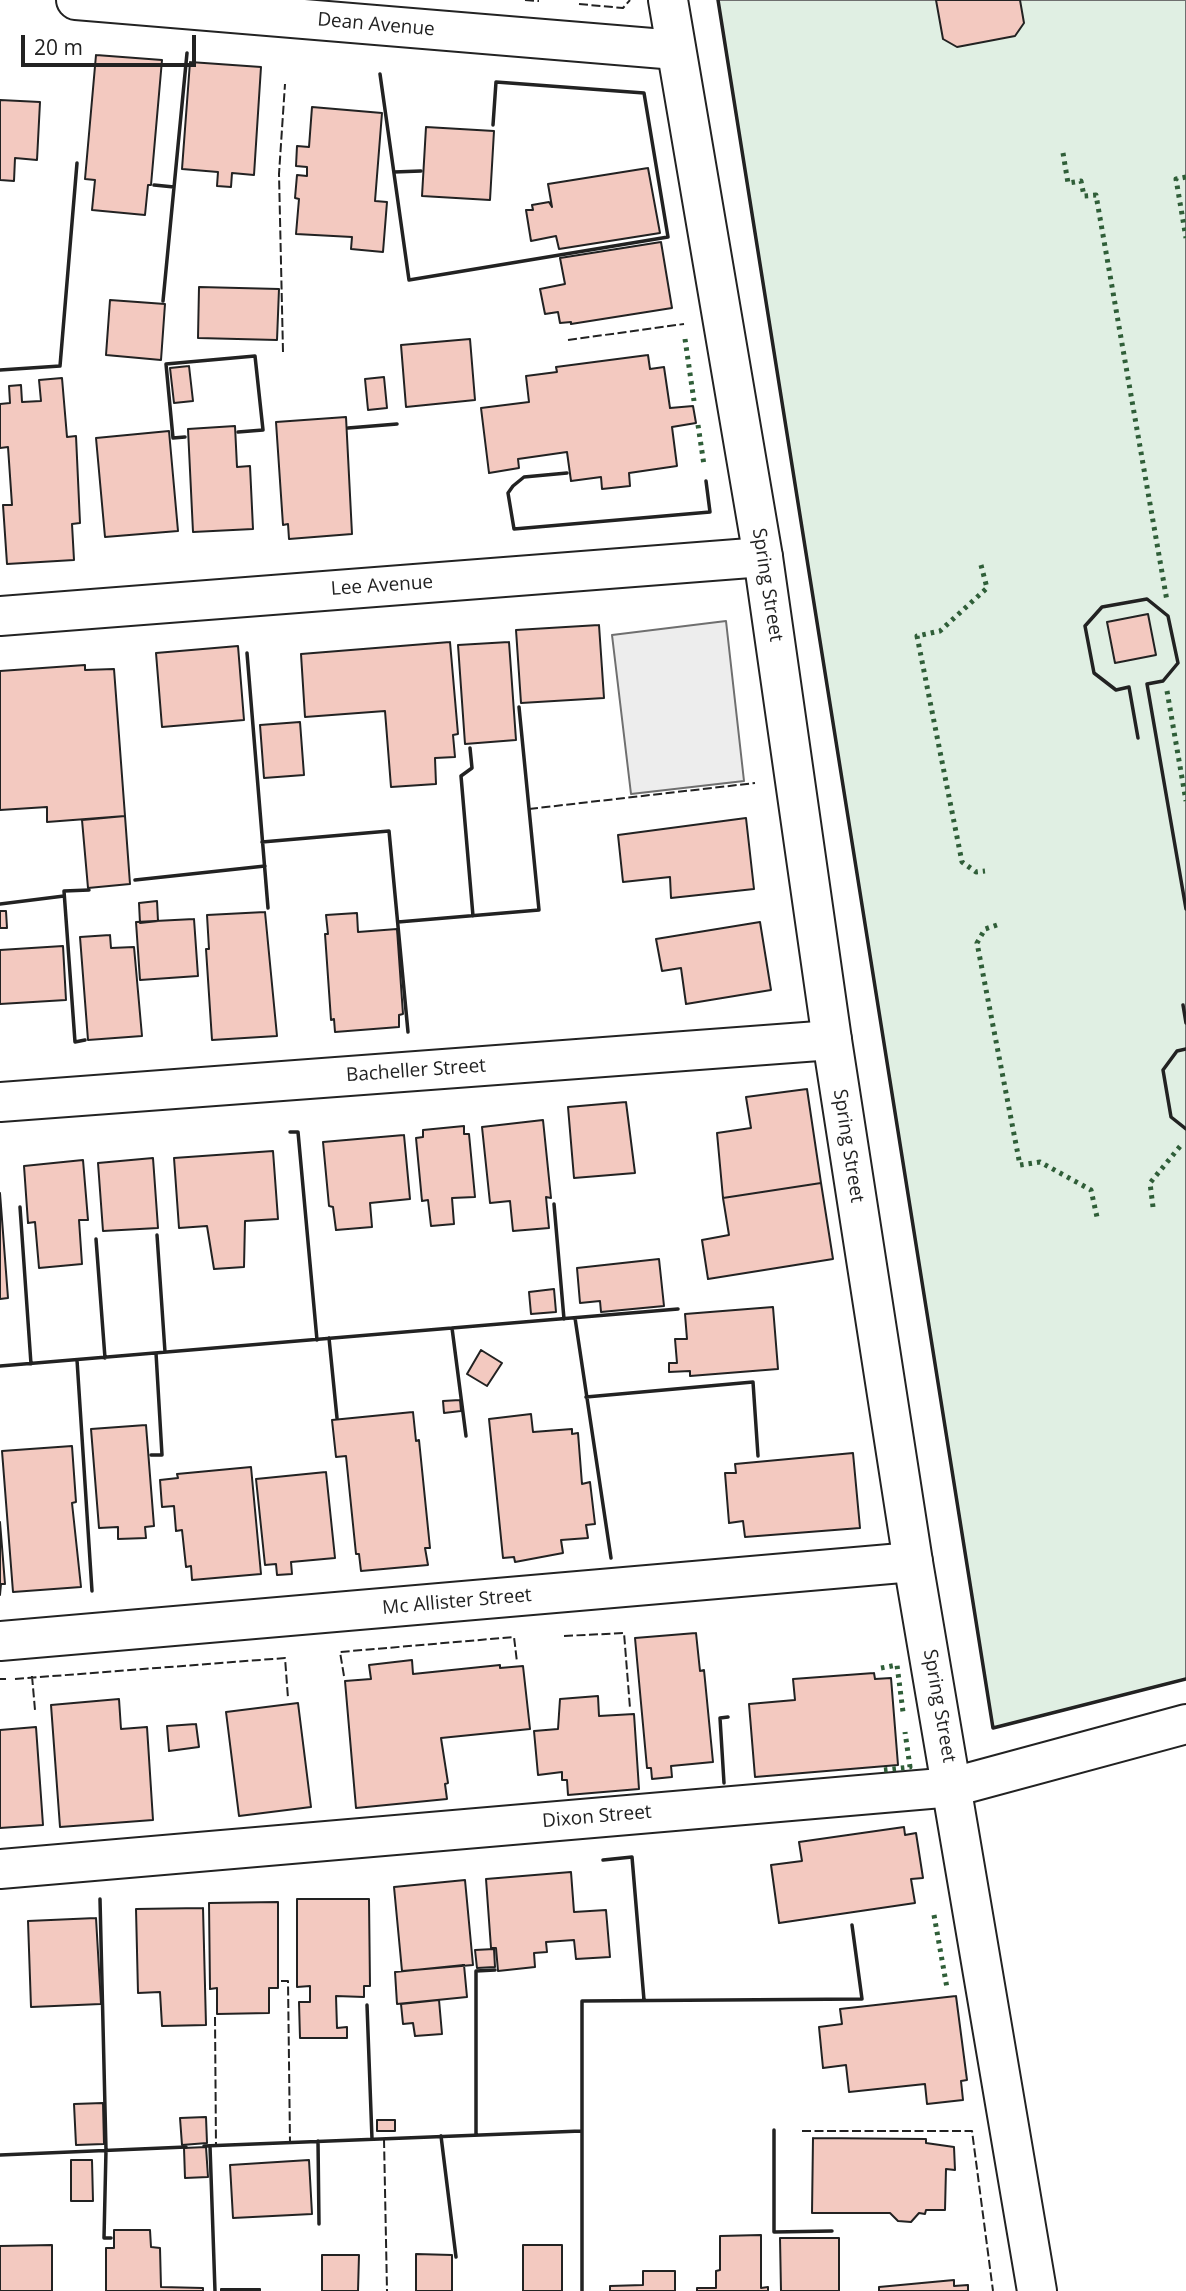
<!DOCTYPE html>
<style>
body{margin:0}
#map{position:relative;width:1186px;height:2291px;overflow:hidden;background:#fff;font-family:"Open Sans",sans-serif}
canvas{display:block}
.scale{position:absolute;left:21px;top:35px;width:175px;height:32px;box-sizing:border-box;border:4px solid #222;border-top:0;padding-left:9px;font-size:21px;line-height:24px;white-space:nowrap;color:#222;-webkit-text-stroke:5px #fff;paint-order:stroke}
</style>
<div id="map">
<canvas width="1186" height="2291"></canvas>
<div class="scale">20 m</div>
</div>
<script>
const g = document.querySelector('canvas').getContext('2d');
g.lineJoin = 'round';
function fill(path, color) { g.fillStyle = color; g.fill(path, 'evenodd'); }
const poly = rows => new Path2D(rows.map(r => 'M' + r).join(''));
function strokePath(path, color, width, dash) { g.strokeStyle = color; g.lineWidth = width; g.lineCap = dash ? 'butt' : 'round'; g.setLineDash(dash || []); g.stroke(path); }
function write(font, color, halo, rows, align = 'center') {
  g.font = font + ' "Open Sans",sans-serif'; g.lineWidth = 5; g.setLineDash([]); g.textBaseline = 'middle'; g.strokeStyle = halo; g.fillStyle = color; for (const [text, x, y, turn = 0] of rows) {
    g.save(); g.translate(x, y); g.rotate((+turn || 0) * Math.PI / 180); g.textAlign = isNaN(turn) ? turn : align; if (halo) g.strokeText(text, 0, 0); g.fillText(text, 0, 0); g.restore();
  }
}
const green = poly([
 [718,0,1186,0,1186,1679,993,1728,718,0]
]);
fill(green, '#e0efe3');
strokePath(green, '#6f6f6f', 2);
const parking = poly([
 [726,621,744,781,631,794,612,635,726,621]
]);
fill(parking, '#ededed');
strokePath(parking, '#6f6f6f', 2);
const building = poly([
 [936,0,1020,0,1024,23,1015,36,957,47,943,39,936,0],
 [96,55,162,60,151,185,148,185,145,215,92,210,95,180,85,179,96,55],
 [190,62,261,67,254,175,232,173,231,187,217,186,218,172,182,169,190,62],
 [0,100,40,102,37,160,15,158,14,181,0,180,0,100],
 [312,107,382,113,375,201,387,202,383,252,351,249,352,237,296,234,299,199,295,198,297,175,307,176,307,167,296,166,297,146,309,147,312,107],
 [426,127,494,131,490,200,422,196,426,127],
 [648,168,660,233,559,249,556,236,531,241,526,210,533,210,532,205,549,202,552,207,548,184,648,168],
 [661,242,672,308,571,324,571,322,560,323,558,312,545,314,540,289,565,284,560,258,661,242],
 [199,287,279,289,277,340,198,338,199,287],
 [110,300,165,304,161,360,106,355,110,300],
 [470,339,475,400,406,407,401,345,470,339],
 [648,355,650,369,664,367,670,408,693,406,696,423,672,427,677,466,629,473,630,486,602,489,601,477,571,481,567,452,518,459,519,468,489,473,481,408,529,402,526,376,557,372,556,367,648,355],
 [189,366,193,401,174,403,170,368,189,366],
 [384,377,387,408,368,410,365,379,384,377],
 [62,378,67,437,76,436,80,523,72,524,74,560,7,564,3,505,12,505,8,447,0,448,0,404,10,403,9,386,21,385,22,402,41,401,39,380,62,378],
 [346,417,352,534,289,539,288,524,283,525,276,422,346,417],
 [235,426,237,467,250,466,253,529,193,532,188,429,235,426],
 [169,431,178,531,105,537,96,438,169,431],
 [1148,614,1156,655,1115,663,1107,622,1148,614],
 [599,625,604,698,521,703,516,630,599,625],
 [450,642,458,734,453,735,455,757,435,758,436,784,391,787,385,711,305,717,301,654,450,642],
 [509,642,516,740,465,744,458,645,509,642],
 [238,646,244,720,162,727,156,653,238,646],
 [85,665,85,670,114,669,125,816,47,822,47,807,0,810,0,671,85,665],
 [300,722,304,775,264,778,260,725,300,722],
 [125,816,130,884,88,888,82,820,125,816],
 [746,818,754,889,671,898,670,877,623,882,618,835,746,818],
 [157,901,158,921,140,923,139,903,157,901],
 [0,911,6,911,7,928,0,928,0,911],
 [265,912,277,1036,212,1040,206,949,209,949,207,915,265,912],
 [357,913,358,932,397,929,403,1014,399,1015,399,1027,335,1032,334,1019,331,1020,325,934,328,934,326,915,357,913],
 [194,919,198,976,140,980,136,922,194,919],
 [760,922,771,990,686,1004,681,968,662,971,656,939,760,922],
 [110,935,111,948,134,947,142,1036,88,1040,80,937,110,935],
 [63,946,66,1000,0,1004,0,950,63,946],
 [807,1089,821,1183,723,1198,717,1133,751,1128,746,1097,807,1089],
 [626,1102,635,1173,574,1178,568,1107,626,1102],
 [543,1120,551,1198,546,1197,549,1228,513,1231,510,1201,490,1203,482,1127,543,1120],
 [464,1126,464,1134,469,1134,475,1197,452,1198,454,1224,431,1226,428,1200,422,1201,416,1138,423,1137,423,1130,464,1126],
 [404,1135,410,1199,370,1203,372,1227,336,1230,333,1207,329,1206,323,1142,404,1135],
 [273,1151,278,1219,245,1221,244,1267,214,1269,207,1226,179,1228,174,1158,273,1151],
 [153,1158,158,1228,103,1231,98,1163,153,1158],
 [83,1160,88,1220,79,1220,82,1264,39,1268,35,1222,28,1223,24,1166,83,1160],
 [821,1183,833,1259,708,1279,702,1240,729,1235,723,1198,821,1183],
 [0,1193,8,1298,0,1299,0,1193],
 [659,1259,664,1306,601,1312,600,1301,580,1303,577,1268,659,1259],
 [554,1289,556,1312,531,1314,529,1292,554,1289],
 [773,1307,778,1369,690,1376,690,1371,669,1372,669,1363,677,1363,675,1339,687,1339,685,1314,773,1307],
 [481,1350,502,1363,487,1386,467,1374,481,1350],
 [460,1400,461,1411,444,1413,443,1401,460,1400],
 [413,1412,416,1441,419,1440,430,1548,425,1548,428,1565,361,1571,359,1554,356,1554,346,1456,336,1457,332,1420,413,1412],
 [531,1414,533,1432,572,1429,572,1434,578,1433,582,1484,590,1482,595,1524,586,1525,588,1538,561,1540,563,1553,515,1562,514,1557,503,1558,489,1419,531,1414],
 [146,1425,154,1526,145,1527,146,1538,118,1539,118,1527,99,1528,91,1429,146,1425],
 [72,1446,76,1502,72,1503,81,1587,13,1592,2,1451,72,1446],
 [853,1453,860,1528,745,1537,743,1521,729,1523,725,1473,736,1473,735,1464,853,1453],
 [251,1467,261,1574,192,1580,191,1566,186,1567,182,1530,176,1531,174,1506,162,1507,160,1480,178,1478,177,1474,251,1467],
 [326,1472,335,1558,291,1562,292,1574,277,1575,276,1564,265,1565,256,1479,326,1472],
 [0,1522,5,1584,1,1584,0,1595,0,1522],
 [696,1633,700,1671,704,1670,713,1762,671,1766,672,1777,652,1779,651,1768,647,1768,635,1638,696,1633],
 [412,1660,413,1674,500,1665,500,1668,523,1666,530,1729,441,1738,448,1783,445,1784,447,1799,356,1808,345,1681,371,1679,369,1665,412,1660],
 [874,1673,875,1679,891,1678,898,1765,755,1777,749,1704,795,1700,793,1679,874,1673],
 [598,1696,599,1716,634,1714,639,1789,568,1795,567,1780,562,1780,562,1772,538,1775,534,1731,558,1729,560,1699,598,1696],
 [119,1699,121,1729,147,1727,153,1820,60,1827,51,1705,119,1699],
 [298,1703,311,1807,239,1816,226,1712,298,1703],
 [196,1724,199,1747,169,1751,167,1726,196,1724],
 [36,1727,43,1825,0,1828,0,1730,36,1727],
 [904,1827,905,1835,916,1833,923,1878,911,1879,915,1903,779,1923,771,1865,802,1861,799,1842,904,1827],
 [571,1872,574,1912,606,1910,610,1957,576,1959,574,1940,546,1942,547,1952,534,1953,535,1967,498,1971,496,1948,491,1948,486,1879,571,1872],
 [465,1880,473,1965,402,1971,394,1887,465,1880],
 [297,1899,369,1899,370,1986,364,1986,364,1997,336,1996,337,2028,347,2027,347,2038,300,2038,299,2002,310,2002,310,1986,297,1987,297,1899],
 [278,1902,278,1988,269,1988,269,2013,217,2014,217,1988,210,1989,209,1903,278,1902],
 [203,1908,206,2025,162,2026,160,1992,138,1993,136,1909,203,1908],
 [96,1918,101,2004,31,2007,28,1921,96,1918],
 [494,1949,495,1967,477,1968,475,1950,494,1949],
 [464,1965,467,1997,397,2004,395,1972,464,1965],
 [956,1996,967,2080,961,2081,963,2100,927,2104,925,2084,849,2092,846,2065,823,2068,819,2027,842,2024,840,2009,956,1996],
 [439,2000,442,2034,415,2036,413,2023,403,2024,401,2004,439,2000],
 [103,2103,104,2144,76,2145,74,2104,103,2103],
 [206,2117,207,2143,182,2145,180,2118,206,2117],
 [377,2120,395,2120,395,2131,377,2131,377,2120],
 [813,2138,926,2139,926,2143,954,2147,955,2170,946,2169,945,2210,926,2210,925,2214,919,2213,911,2222,898,2221,890,2213,812,2213,813,2138],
 [206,2147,208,2177,185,2178,184,2148,206,2147],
 [71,2160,92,2160,93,2201,71,2201,71,2160],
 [309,2160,312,2214,233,2218,230,2165,309,2160],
 [114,2230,150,2230,151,2247,160,2248,161,2287,203,2288,203,2291,106,2291,106,2248,114,2248,114,2230],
 [761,2235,761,2288,768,2287,768,2291,697,2291,697,2288,716,2288,716,2271,720,2270,720,2236,761,2235],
 [780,2238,839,2238,839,2291,781,2291,780,2238],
 [52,2245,52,2291,0,2291,0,2246,52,2245],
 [523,2245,562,2245,562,2291,523,2291,523,2245],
 [416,2254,452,2255,452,2291,416,2291,416,2254],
 [322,2255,359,2255,358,2291,322,2291,322,2255],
 [643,2271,675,2271,675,2291,610,2291,610,2286,643,2285,643,2271],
 [954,2280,954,2286,968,2285,968,2291,879,2291,879,2287,954,2280],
 [221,2289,260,2289,260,2291,221,2291,221,2289]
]);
fill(building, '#f3c9c0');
strokePath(building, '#222', 2);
const street = poly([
 [76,0,676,50],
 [0,616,763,557],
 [0,1102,832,1040],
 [0,1641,913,1562],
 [0,1869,953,1787,1186,1724]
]);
const secondary = poly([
 [668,0,763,557,832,1040,913,1562,1037,2291]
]);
strokePath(street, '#222', 42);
strokePath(secondary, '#222', 42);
strokePath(street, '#fff', 38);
strokePath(secondary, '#fff', 38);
strokePath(poly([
 [1063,153,1068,183,1081,181,1084,196,1096,195,1167,601],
 [1186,177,1176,179,1186,238],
 [685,339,694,401],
 [698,425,704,465],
 [981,565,987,588,940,631,917,636,962,862,976,872,985,871],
 [1167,691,1186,801],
 [997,925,985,929,977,943,1020,1165,1040,1162,1091,1190,1097,1217],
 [1153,1207,1150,1183,1182,1144],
 [881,1668,897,1665,903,1712],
 [884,1770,910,1767,905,1732],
 [934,1915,947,1988]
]), '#2f5e38', 5, [3.5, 5]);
strokePath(poly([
 [525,0,539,1],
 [579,4,623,8,630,0],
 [568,340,684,324],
 [283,352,279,174,285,84],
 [529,809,755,783],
 [564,1636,624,1633,630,1708],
 [32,1676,35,1710],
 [344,1676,340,1652,514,1637,517,1662],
 [0,1679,6,1679],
 [15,1679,285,1658,288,1698],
 [281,1981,288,1981,290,2143],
 [215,2017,216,2147],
 [802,2131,972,2131,993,2291],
 [384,2139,387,2291]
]), '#222', 2, [9, 3.5]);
strokePath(poly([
 [718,0,993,1728,1186,1679],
 [380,74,409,280,668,237,644,93,496,82,493,125],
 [394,172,421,171],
 [154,185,174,187],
 [163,301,187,53],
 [0,370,60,366,77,163],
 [348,428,397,424],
 [185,437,173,438,166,364,255,356,263,430,238,432],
 [567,473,524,477,513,486,508,493,514,529,710,512,706,481],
 [247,653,268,908],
 [1138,738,1129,687,1116,690,1094,673,1085,626,1102,607,1147,599,1168,616,1178,663,1163,681,1147,684,1186,909],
 [470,748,472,768,461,776,473,916],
 [262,842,389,831,408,1032],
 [135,880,265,866],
 [0,904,64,896],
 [398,922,539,910,519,707],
 [1183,1005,1186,1023],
 [85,1040,75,1042,64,891,89,890],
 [1186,1049,1177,1051,1163,1070,1171,1117,1186,1129],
 [290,1132,298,1132,317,1340],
 [554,1204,564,1319],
 [20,1207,31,1364],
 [157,1235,165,1352],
 [96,1239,105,1358],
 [575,1318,611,1558],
 [452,1328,466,1436],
 [329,1338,337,1418],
 [77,1360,92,1591],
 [0,1366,678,1309],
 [586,1397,753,1382,758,1456],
 [151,1455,162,1455,156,1353],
 [724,1783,720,1718,728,1717],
 [603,1860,632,1857,644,2000],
 [100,1899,106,2150,104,2238,111,2238],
 [367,2005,372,2139],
 [774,2130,774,2232,832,2231],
 [476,2135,476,1971,495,1970],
 [441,2136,456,2257],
 [318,2141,319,2224],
 [204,2146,581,2131],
 [210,2146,215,2291],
 [0,2155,186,2147],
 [582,2291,582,2001,862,1999,852,1925]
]), '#222', 3.5);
write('19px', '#222', '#fff', [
 ["Dean Avenue",376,25,5],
 ["Spring Street",767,585,81],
 ["Lee Avenue",382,586,-4],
 ["Bacheller Street",416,1071,-4],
 ["Spring Street",848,1146,81],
 ["Mc Allister Street",457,1602,-5],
 ["Spring Street",939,1706,80],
 ["Dixon Street",597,1817,-5]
]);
</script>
